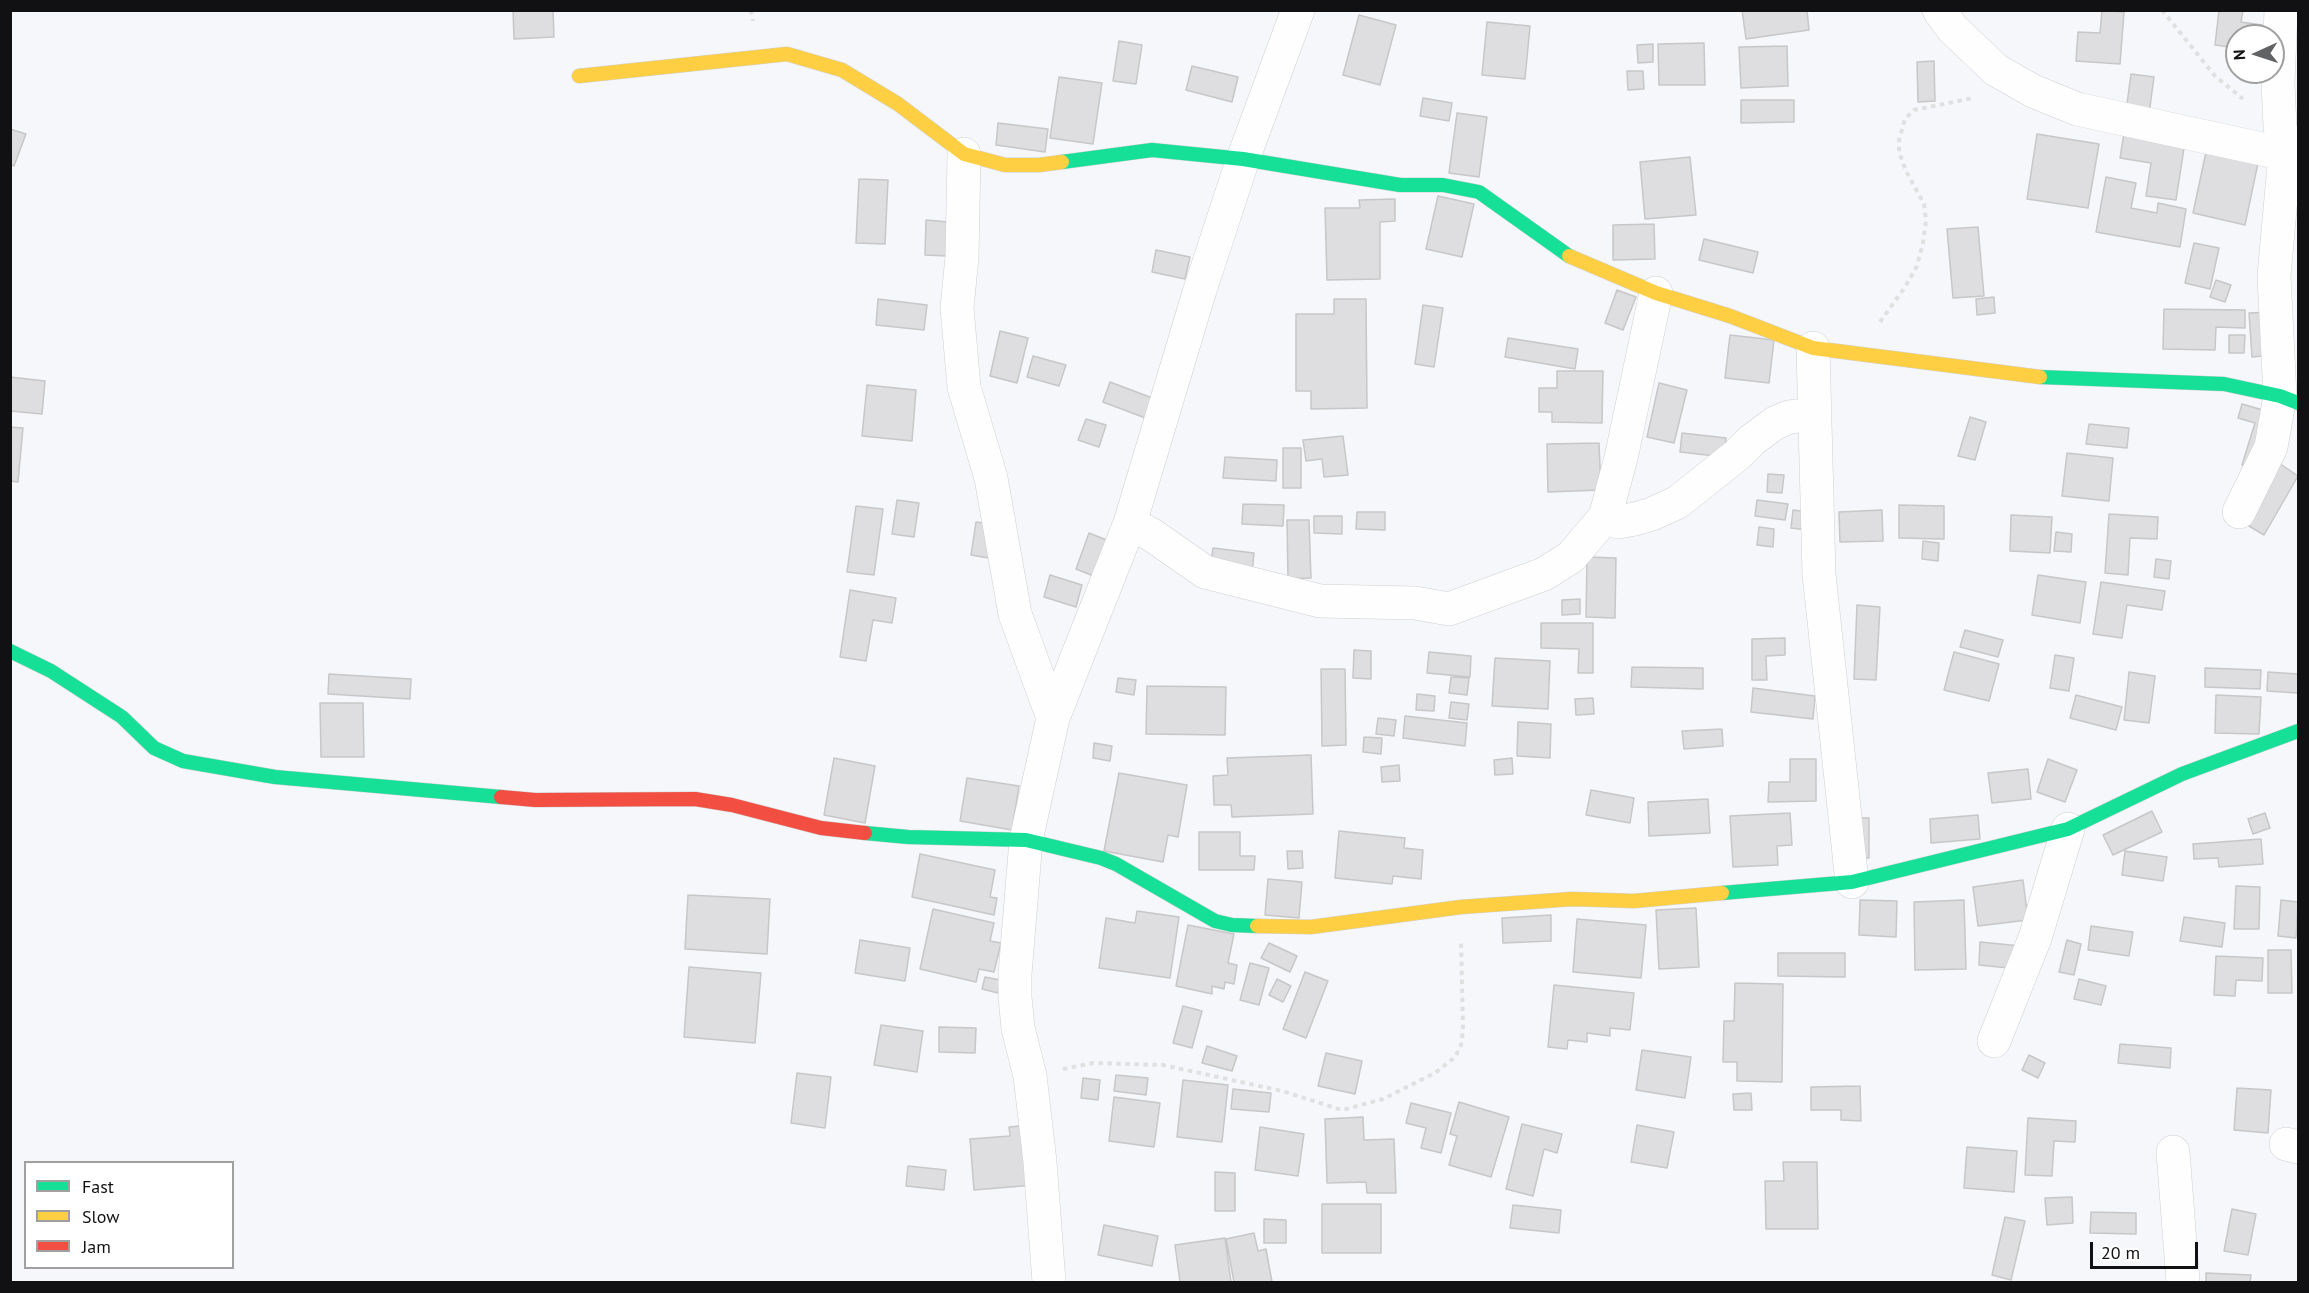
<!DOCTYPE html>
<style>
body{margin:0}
#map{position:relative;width:2309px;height:1293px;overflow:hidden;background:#f5f7fa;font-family:"PT Sans",sans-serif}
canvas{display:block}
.frame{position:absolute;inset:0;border:12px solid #111113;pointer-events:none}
.legend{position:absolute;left:24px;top:1161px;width:210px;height:108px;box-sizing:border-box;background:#fff;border:2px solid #a0a0a1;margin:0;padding:8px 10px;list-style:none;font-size:18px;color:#111113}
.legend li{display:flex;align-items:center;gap:12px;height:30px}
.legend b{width:30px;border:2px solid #a0a0a1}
.north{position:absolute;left:2225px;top:24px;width:60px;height:60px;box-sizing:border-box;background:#fff;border:2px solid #a0a0a1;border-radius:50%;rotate:267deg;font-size:16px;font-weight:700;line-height:24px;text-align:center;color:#111113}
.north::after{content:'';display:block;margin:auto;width:21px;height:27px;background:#616264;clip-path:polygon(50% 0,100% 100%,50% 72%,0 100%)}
.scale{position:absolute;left:2090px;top:1242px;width:108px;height:27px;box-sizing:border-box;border:3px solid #111113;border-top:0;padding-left:8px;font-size:18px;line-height:21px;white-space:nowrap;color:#111113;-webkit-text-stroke:4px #fff;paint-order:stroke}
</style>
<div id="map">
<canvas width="2309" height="1293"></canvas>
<div class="frame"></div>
<ul class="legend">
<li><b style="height:8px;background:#16e098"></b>Fast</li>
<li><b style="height:8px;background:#ffcf43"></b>Slow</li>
<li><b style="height:8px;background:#f24e42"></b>Jam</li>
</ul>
<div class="north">N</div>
<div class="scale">20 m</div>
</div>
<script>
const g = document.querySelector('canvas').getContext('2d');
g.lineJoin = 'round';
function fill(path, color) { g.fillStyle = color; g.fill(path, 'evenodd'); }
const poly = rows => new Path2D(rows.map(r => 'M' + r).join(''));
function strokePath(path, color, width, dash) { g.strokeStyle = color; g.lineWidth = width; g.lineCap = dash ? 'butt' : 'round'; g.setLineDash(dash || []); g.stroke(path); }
const building = poly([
 [513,10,553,10,554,37,514,39,513,10],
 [1742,10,1807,10,1809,30,1746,39,1742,10],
 [2102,10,2124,12,2120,64,2076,61,2078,32,2100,33,2102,10],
 [2219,10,2243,10,2241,22,2262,25,2261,36,2237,36,2237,48,2215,45,2219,10],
 [1359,15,1396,25,1380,85,1343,75,1359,15],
 [1487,22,1530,26,1525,79,1482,75,1487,22],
 [1119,41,1142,45,1136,84,1113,81,1119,41],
 [1704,43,1705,85,1659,85,1658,44,1704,43],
 [1653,44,1653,62,1638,63,1637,45,1653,44],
 [1787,46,1788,86,1741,88,1739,47,1787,46],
 [1934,61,1935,101,1918,102,1917,62,1934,61],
 [1192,66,1238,77,1232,102,1186,90,1192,66],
 [1627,71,1643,71,1644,89,1628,90,1627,71],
 [2131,74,2154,77,2149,114,2126,111,2131,74],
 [1059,77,1102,83,1093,144,1050,138,1059,77],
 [1423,98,1452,103,1449,121,1420,116,1423,98],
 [1741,100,1794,100,1794,122,1741,123,1741,100],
 [1457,113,1487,117,1479,177,1449,173,1457,113],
 [998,123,1048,129,1045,152,996,145,998,123],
 [10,129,26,134,14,166,10,164,10,129],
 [2124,133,2185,142,2176,200,2146,196,2151,163,2120,158,2124,133],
 [2037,134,2099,144,2088,208,2027,199,2037,134],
 [2206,152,2258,163,2245,225,2193,213,2206,152],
 [1690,157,1696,215,1645,219,1640,162,1690,157],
 [2106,177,2136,183,2131,208,2157,213,2158,203,2186,209,2180,247,2096,232,2106,177],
 [859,179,888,180,885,244,856,243,859,179],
 [1438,196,1474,204,1462,257,1426,249,1438,196],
 [1395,199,1395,221,1380,222,1380,279,1327,280,1325,208,1360,208,1359,200,1395,199],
 [926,220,949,222,947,256,925,255,926,220],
 [1654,224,1655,259,1613,260,1613,225,1654,224],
 [1978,227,1984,296,1953,298,1947,229,1978,227],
 [1704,239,1758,252,1753,273,1699,260,1704,239],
 [2194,243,2219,248,2210,289,2185,283,2194,243],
 [1156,250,1190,257,1185,279,1152,272,1156,250],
 [2216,280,2231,285,2225,302,2210,297,2216,280],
 [1617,290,1636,297,1623,330,1605,323,1617,290],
 [1994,297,1995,313,1977,315,1976,299,1994,297],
 [878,299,927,305,924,330,876,325,878,299],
 [1334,299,1366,299,1367,408,1311,409,1311,391,1296,391,1296,314,1334,314,1334,299],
 [1423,305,1443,308,1434,367,1415,364,1423,305],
 [2164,309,2245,310,2245,328,2216,327,2215,350,2163,349,2164,309],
 [2273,312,2275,355,2252,357,2249,313,2273,312],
 [1000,331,1028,338,1017,383,990,376,1000,331],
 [1730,335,1774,340,1769,383,1725,378,1730,335],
 [2229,335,2245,335,2244,353,2229,353,2229,335],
 [1508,338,1578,349,1575,369,1505,357,1508,338],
 [1033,356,1066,365,1059,386,1027,377,1033,356],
 [1557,371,1603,371,1602,423,1552,422,1552,412,1539,412,1539,388,1557,388,1557,371],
 [10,377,45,381,42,414,10,411,10,377],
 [1110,382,1155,399,1148,419,1103,402,1110,382],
 [1659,383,1687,390,1674,443,1647,437,1659,383],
 [867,385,916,390,912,441,862,436,867,385],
 [2242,404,2273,413,2257,469,2242,465,2255,423,2238,418,2242,404],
 [1970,417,1986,422,1975,460,1958,456,1970,417],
 [1086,419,1106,425,1099,447,1078,440,1086,419],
 [2089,424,2129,428,2127,448,2086,444,2089,424],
 [10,427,23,428,18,482,10,481,10,427],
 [1682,433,1726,438,1724,457,1680,452,1682,433],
 [1343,436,1348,475,1324,477,1322,459,1306,461,1303,440,1343,436],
 [1599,443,1601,490,1548,492,1547,444,1599,443],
 [1283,448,1301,448,1301,488,1283,488,1283,448],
 [2067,453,2113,458,2109,501,2062,496,2067,453],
 [1225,457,1277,460,1276,481,1223,478,1225,457],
 [2279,463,2298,476,2264,535,2244,523,2279,463],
 [1768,474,1784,475,1782,493,1767,492,1768,474],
 [897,500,919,503,914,537,892,534,897,500],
 [1757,500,1788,504,1785,520,1755,516,1757,500],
 [1243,504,1284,505,1283,526,1242,524,1243,504],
 [1899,505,1944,506,1944,539,1899,538,1899,505],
 [856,506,883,509,874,575,847,572,856,506],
 [1793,510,1808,512,1807,530,1791,528,1793,510],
 [1882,510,1883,541,1840,542,1839,512,1882,510],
 [1357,512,1385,512,1385,530,1356,529,1357,512],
 [2109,514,2158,517,2157,539,2130,538,2128,575,2105,573,2109,514],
 [2011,515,2052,517,2050,553,2010,551,2011,515],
 [1314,516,1342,516,1342,534,1314,533,1314,516],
 [1287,520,1309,520,1311,578,1288,579,1287,520],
 [976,522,999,525,994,559,971,555,976,522],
 [1759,527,1774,529,1773,547,1757,545,1759,527],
 [2056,532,2072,534,2071,552,2054,551,2056,532],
 [1089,533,1114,543,1101,579,1076,569,1089,533],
 [1923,541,1939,543,1938,561,1922,559,1923,541],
 [1213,548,1254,553,1252,574,1210,568,1213,548],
 [1587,557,1616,558,1615,618,1586,617,1587,557],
 [2156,559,2171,561,2169,579,2154,577,2156,559],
 [1050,575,1082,585,1076,607,1044,597,1050,575],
 [2038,575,2086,582,2080,623,2032,615,2038,575],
 [2101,582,2165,591,2162,610,2127,605,2122,638,2093,634,2101,582],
 [850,590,896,598,892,623,873,620,866,661,840,657,850,590],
 [1580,599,1580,614,1562,615,1562,600,1580,599],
 [1857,605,1880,607,1876,680,1854,679,1857,605],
 [1541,623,1593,623,1593,673,1578,673,1579,649,1541,648,1541,623],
 [1965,630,2003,640,1998,657,1960,647,1965,630],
 [1785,638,1785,655,1766,656,1767,680,1752,680,1752,639,1785,638],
 [1354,650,1371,651,1371,679,1353,678,1354,650],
 [1429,652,1471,656,1470,677,1427,673,1429,652],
 [1954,652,1999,664,1989,701,1944,690,1954,652],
 [2055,655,2074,658,2069,691,2050,688,2055,655],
 [1495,658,1550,661,1548,709,1492,706,1495,658],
 [1632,667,1703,668,1703,689,1631,687,1632,667],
 [2205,668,2261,670,2260,689,2205,687,2205,668],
 [1321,669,1345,669,1346,745,1322,746,1321,669],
 [2129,672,2155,676,2149,723,2124,720,2129,672],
 [2268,672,2298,674,2298,693,2267,691,2268,672],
 [329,674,411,679,410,699,328,694,329,674],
 [1451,677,1469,678,1467,695,1449,693,1451,677],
 [1118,678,1136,680,1134,695,1116,692,1118,678],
 [1147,686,1226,687,1225,735,1146,734,1147,686],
 [1753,688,1815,696,1813,719,1751,712,1753,688],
 [1417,694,1435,696,1434,711,1416,710,1417,694],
 [2076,695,2122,707,2116,730,2070,718,2076,695],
 [2216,695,2261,697,2259,734,2215,733,2216,695],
 [1593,698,1594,714,1576,715,1575,699,1593,698],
 [1451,702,1469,704,1467,720,1449,718,1451,702],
 [320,703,363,703,364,757,321,757,320,703],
 [1405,716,1467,723,1465,746,1403,738,1405,716],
 [1378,718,1396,720,1394,736,1376,734,1378,718],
 [1518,722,1551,724,1550,758,1517,756,1518,722],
 [1722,729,1723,746,1684,749,1682,731,1722,729],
 [1364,737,1382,738,1381,754,1363,752,1364,737],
 [1094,743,1112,746,1110,761,1093,758,1094,743],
 [1311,755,1313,814,1232,817,1231,805,1214,805,1213,776,1228,775,1227,758,1311,755],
 [834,758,875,766,865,823,824,815,834,758],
 [1512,758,1513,774,1495,775,1494,760,1512,758],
 [1790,759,1816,759,1816,801,1768,802,1769,782,1790,782,1790,759],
 [2048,759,2077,770,2065,802,2037,792,2048,759],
 [1399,765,1400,781,1382,782,1381,767,1399,765],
 [2028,769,2031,799,1992,803,1988,773,2028,769],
 [1119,773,1187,785,1178,837,1168,835,1163,862,1104,851,1119,773],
 [967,778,1019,786,1012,830,960,821,967,778],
 [1591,790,1634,798,1630,823,1586,815,1591,790],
 [1708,799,1710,833,1649,836,1648,802,1708,799],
 [2152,811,2162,832,2113,855,2103,835,2152,811],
 [1790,813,1792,845,1777,846,1778,865,1733,867,1730,816,1790,813],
 [2265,813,2270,828,2253,834,2248,819,2265,813],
 [1978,815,1980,839,1931,843,1930,819,1978,815],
 [1851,818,1869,818,1869,858,1852,858,1851,818],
 [1339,831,1405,838,1404,848,1423,850,1421,879,1393,876,1392,884,1335,878,1339,831],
 [1199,832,1240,832,1240,856,1255,856,1254,870,1199,870,1199,832],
 [2261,839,2263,864,2219,867,2218,858,2194,859,2193,844,2261,839],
 [1287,851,1302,851,1303,868,1288,869,1287,851],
 [2125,851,2167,857,2163,881,2122,875,2125,851],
 [920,854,995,870,990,897,997,898,994,915,912,897,920,854],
 [1268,879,1302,882,1299,918,1265,915,1268,879],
 [2023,880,2028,920,1978,926,1973,887,2023,880],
 [2236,886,2260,887,2259,929,2234,929,2236,886],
 [688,895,770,899,767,954,685,949,688,895],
 [1860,900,1897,901,1896,937,1859,935,1860,900],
 [1964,900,1966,969,1915,970,1914,902,1964,900],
 [2281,900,2298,902,2296,938,2278,936,2281,900],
 [1696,908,1699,967,1659,969,1656,910,1696,908],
 [933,909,994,923,990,941,1001,943,994,972,979,969,976,982,920,969,933,909],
 [1137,911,1179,917,1170,978,1099,968,1106,918,1135,923,1137,911],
 [1551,915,1551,941,1503,943,1502,918,1551,915],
 [2184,917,2225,923,2222,947,2180,941,2184,917],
 [1577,919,1646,925,1641,978,1573,972,1577,919],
 [1188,925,1234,934,1228,963,1237,965,1234,984,1225,982,1224,989,1212,986,1212,994,1176,986,1188,925],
 [2091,926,2133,932,2129,956,2088,950,2091,926],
 [860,940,910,948,905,981,855,973,860,940],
 [2067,940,2081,944,2074,975,2059,972,2067,940],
 [1980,942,2021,946,2019,969,1979,965,1980,942],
 [1269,943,1297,956,1290,972,1261,958,1269,943],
 [2268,950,2291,950,2292,993,2268,993,2268,950],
 [1778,953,1845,953,1845,977,1778,976,1778,953],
 [2216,956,2263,958,2262,981,2236,980,2235,996,2214,995,2216,956],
 [1250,963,1269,968,1259,1005,1240,1000,1250,963],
 [689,967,761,973,755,1043,684,1037,689,967],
 [1305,972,1328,981,1306,1038,1283,1029,1305,972],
 [985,977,1000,980,998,993,982,989,985,977],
 [1277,979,1291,986,1283,1002,1269,995,1277,979],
 [2079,979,2106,986,2101,1005,2074,999,2079,979],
 [1735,983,1783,984,1782,1082,1737,1081,1737,1062,1723,1062,1724,1021,1734,1021,1735,983],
 [1554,985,1634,993,1630,1030,1610,1028,1610,1036,1587,1033,1587,1042,1568,1040,1567,1049,1548,1047,1554,985],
 [1183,1006,1202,1011,1192,1048,1173,1043,1183,1006],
 [881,1025,923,1031,917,1072,874,1065,881,1025],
 [939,1027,976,1028,975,1053,939,1052,939,1027],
 [2120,1044,2171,1048,2170,1068,2118,1063,2120,1044],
 [1207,1046,1237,1056,1232,1071,1202,1063,1207,1046],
 [1642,1050,1691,1057,1685,1098,1636,1090,1642,1050],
 [1326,1053,1362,1061,1355,1094,1318,1086,1326,1053],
 [2029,1055,2045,1063,2038,1078,2022,1070,2029,1055],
 [797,1073,831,1077,825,1128,791,1123,797,1073],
 [1116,1075,1148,1078,1146,1095,1114,1091,1116,1075],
 [1083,1078,1100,1080,1098,1100,1081,1098,1083,1078],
 [1183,1080,1228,1085,1222,1142,1177,1137,1183,1080],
 [1860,1086,1861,1121,1841,1120,1841,1110,1811,1110,1811,1087,1860,1086],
 [2237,1088,2271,1090,2268,1133,2234,1130,2237,1088],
 [1233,1089,1271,1093,1269,1112,1231,1109,1233,1089],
 [1751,1093,1752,1110,1734,1110,1733,1094,1751,1093],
 [1114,1097,1160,1103,1154,1147,1109,1141,1114,1097],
 [1459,1102,1509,1117,1491,1177,1449,1165,1457,1136,1450,1134,1459,1102],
 [1411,1103,1451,1113,1441,1153,1421,1148,1426,1128,1406,1123,1411,1103],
 [1363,1117,1364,1140,1394,1139,1396,1193,1367,1193,1366,1182,1327,1183,1325,1119,1363,1117],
 [2028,1118,2076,1121,2075,1142,2054,1141,2052,1176,2025,1175,2028,1118],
 [1522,1124,1562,1134,1557,1153,1544,1149,1533,1196,1506,1189,1522,1124],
 [1030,1125,1034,1185,974,1190,970,1139,1010,1136,1009,1127,1030,1125],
 [1637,1125,1674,1132,1667,1168,1631,1162,1637,1125],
 [1260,1127,1304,1134,1298,1176,1255,1170,1260,1127],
 [1967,1147,2017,1151,2014,1192,1964,1188,1967,1147],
 [1783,1162,1817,1162,1818,1229,1766,1229,1765,1181,1784,1181,1783,1162],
 [908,1166,946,1170,944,1190,906,1186,908,1166],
 [1215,1172,1235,1173,1235,1211,1215,1211,1215,1172],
 [2072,1197,2073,1223,2047,1225,2045,1198,2072,1197],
 [1322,1204,1381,1204,1381,1253,1322,1253,1322,1204],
 [1513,1205,1561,1210,1559,1233,1510,1228,1513,1205],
 [2232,1209,2256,1214,2248,1255,2224,1251,2232,1209],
 [2091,1212,2136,1213,2136,1234,2090,1233,2091,1212],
 [2005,1217,2025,1221,2011,1280,1992,1275,2005,1217],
 [1264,1219,1286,1220,1286,1243,1264,1243,1264,1219],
 [1104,1225,1158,1236,1152,1266,1098,1255,1104,1225],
 [1254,1233,1258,1251,1266,1249,1272,1282,1234,1282,1226,1239,1254,1233],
 [1225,1238,1231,1282,1180,1282,1175,1245,1225,1238],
 [2206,1273,2251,1275,2250,1282,2206,1282,2206,1273]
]);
fill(building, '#dedddf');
strokePath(building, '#c7c7c8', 1.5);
const street = poly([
 [1939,10,1952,28,1996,70,2033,91,2077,109,2285,154,2298,159],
 [2281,10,2278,84,2280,126,2285,154,2295,170],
 [964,154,962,257,957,308,964,387,991,478,1015,614,1053,718],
 [1813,348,1819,574,1852,882],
 [2239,512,2271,447,2280,396,2274,276,2285,154],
 [1605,517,1618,522,1635,519,1652,514,1678,502,1737,455,1752,440,1775,423,1789,417,1815,414],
 [1130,523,1152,535,1205,572,1320,601,1415,603,1449,609,1544,574,1571,557,1605,517,1621,458,1656,293],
 [1994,1041,2035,938,2068,829],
 [2286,1144,2298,1147],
 [2173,1152,2183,1282],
 [1049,1282,1040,1162,1030,1076,1018,1028,1015,997,1015,974,1026,840,1053,718,1130,523,1199,293,1243,159,1298,10]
]);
const fast = poly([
 [1062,162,1152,150,1243,159,1400,185,1443,185,1479,192,1569,256],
 [2040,377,2224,384,2280,396,2298,403],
 [10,651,51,671,122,717,154,748,183,761,275,777,501,797],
 [865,833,908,837,1026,840,1101,858,1116,864,1215,921,1232,925,1257,926],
 [1722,893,1852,882,2068,829,2182,774,2298,731]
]);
const slow = poly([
 [579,76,787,54,842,70,898,104,964,154,1005,165,1039,165,1062,162],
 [1569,256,1656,293,1730,316,1813,348,2040,377],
 [1257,926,1311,927,1461,907,1572,899,1634,901,1722,893]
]);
const jam = poly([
 [501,797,535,800,695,799,732,805,821,828,865,833]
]);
strokePath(street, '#cfd0d2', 34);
strokePath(fast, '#cfd0d2', 15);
strokePath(slow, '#cfd0d2', 15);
strokePath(jam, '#cfd0d2', 15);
strokePath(poly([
 [751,10,753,21],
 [2162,10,2215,76,2243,99],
 [1880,322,1905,287,1917,266,1923,243,1926,221,1924,204,1906,171,1899,152,1899,140,1905,119,1914,110,1973,98],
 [1063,1069,1093,1063,1163,1065,1282,1091,1342,1110,1383,1099,1435,1073,1455,1057,1461,1045,1463,1030,1461,941]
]), '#e0e0e0', 4, [4.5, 4.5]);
strokePath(street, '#fefefe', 33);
strokePath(fast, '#16e098', 14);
strokePath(slow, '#ffcf43', 14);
strokePath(jam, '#f24e42', 14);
</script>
